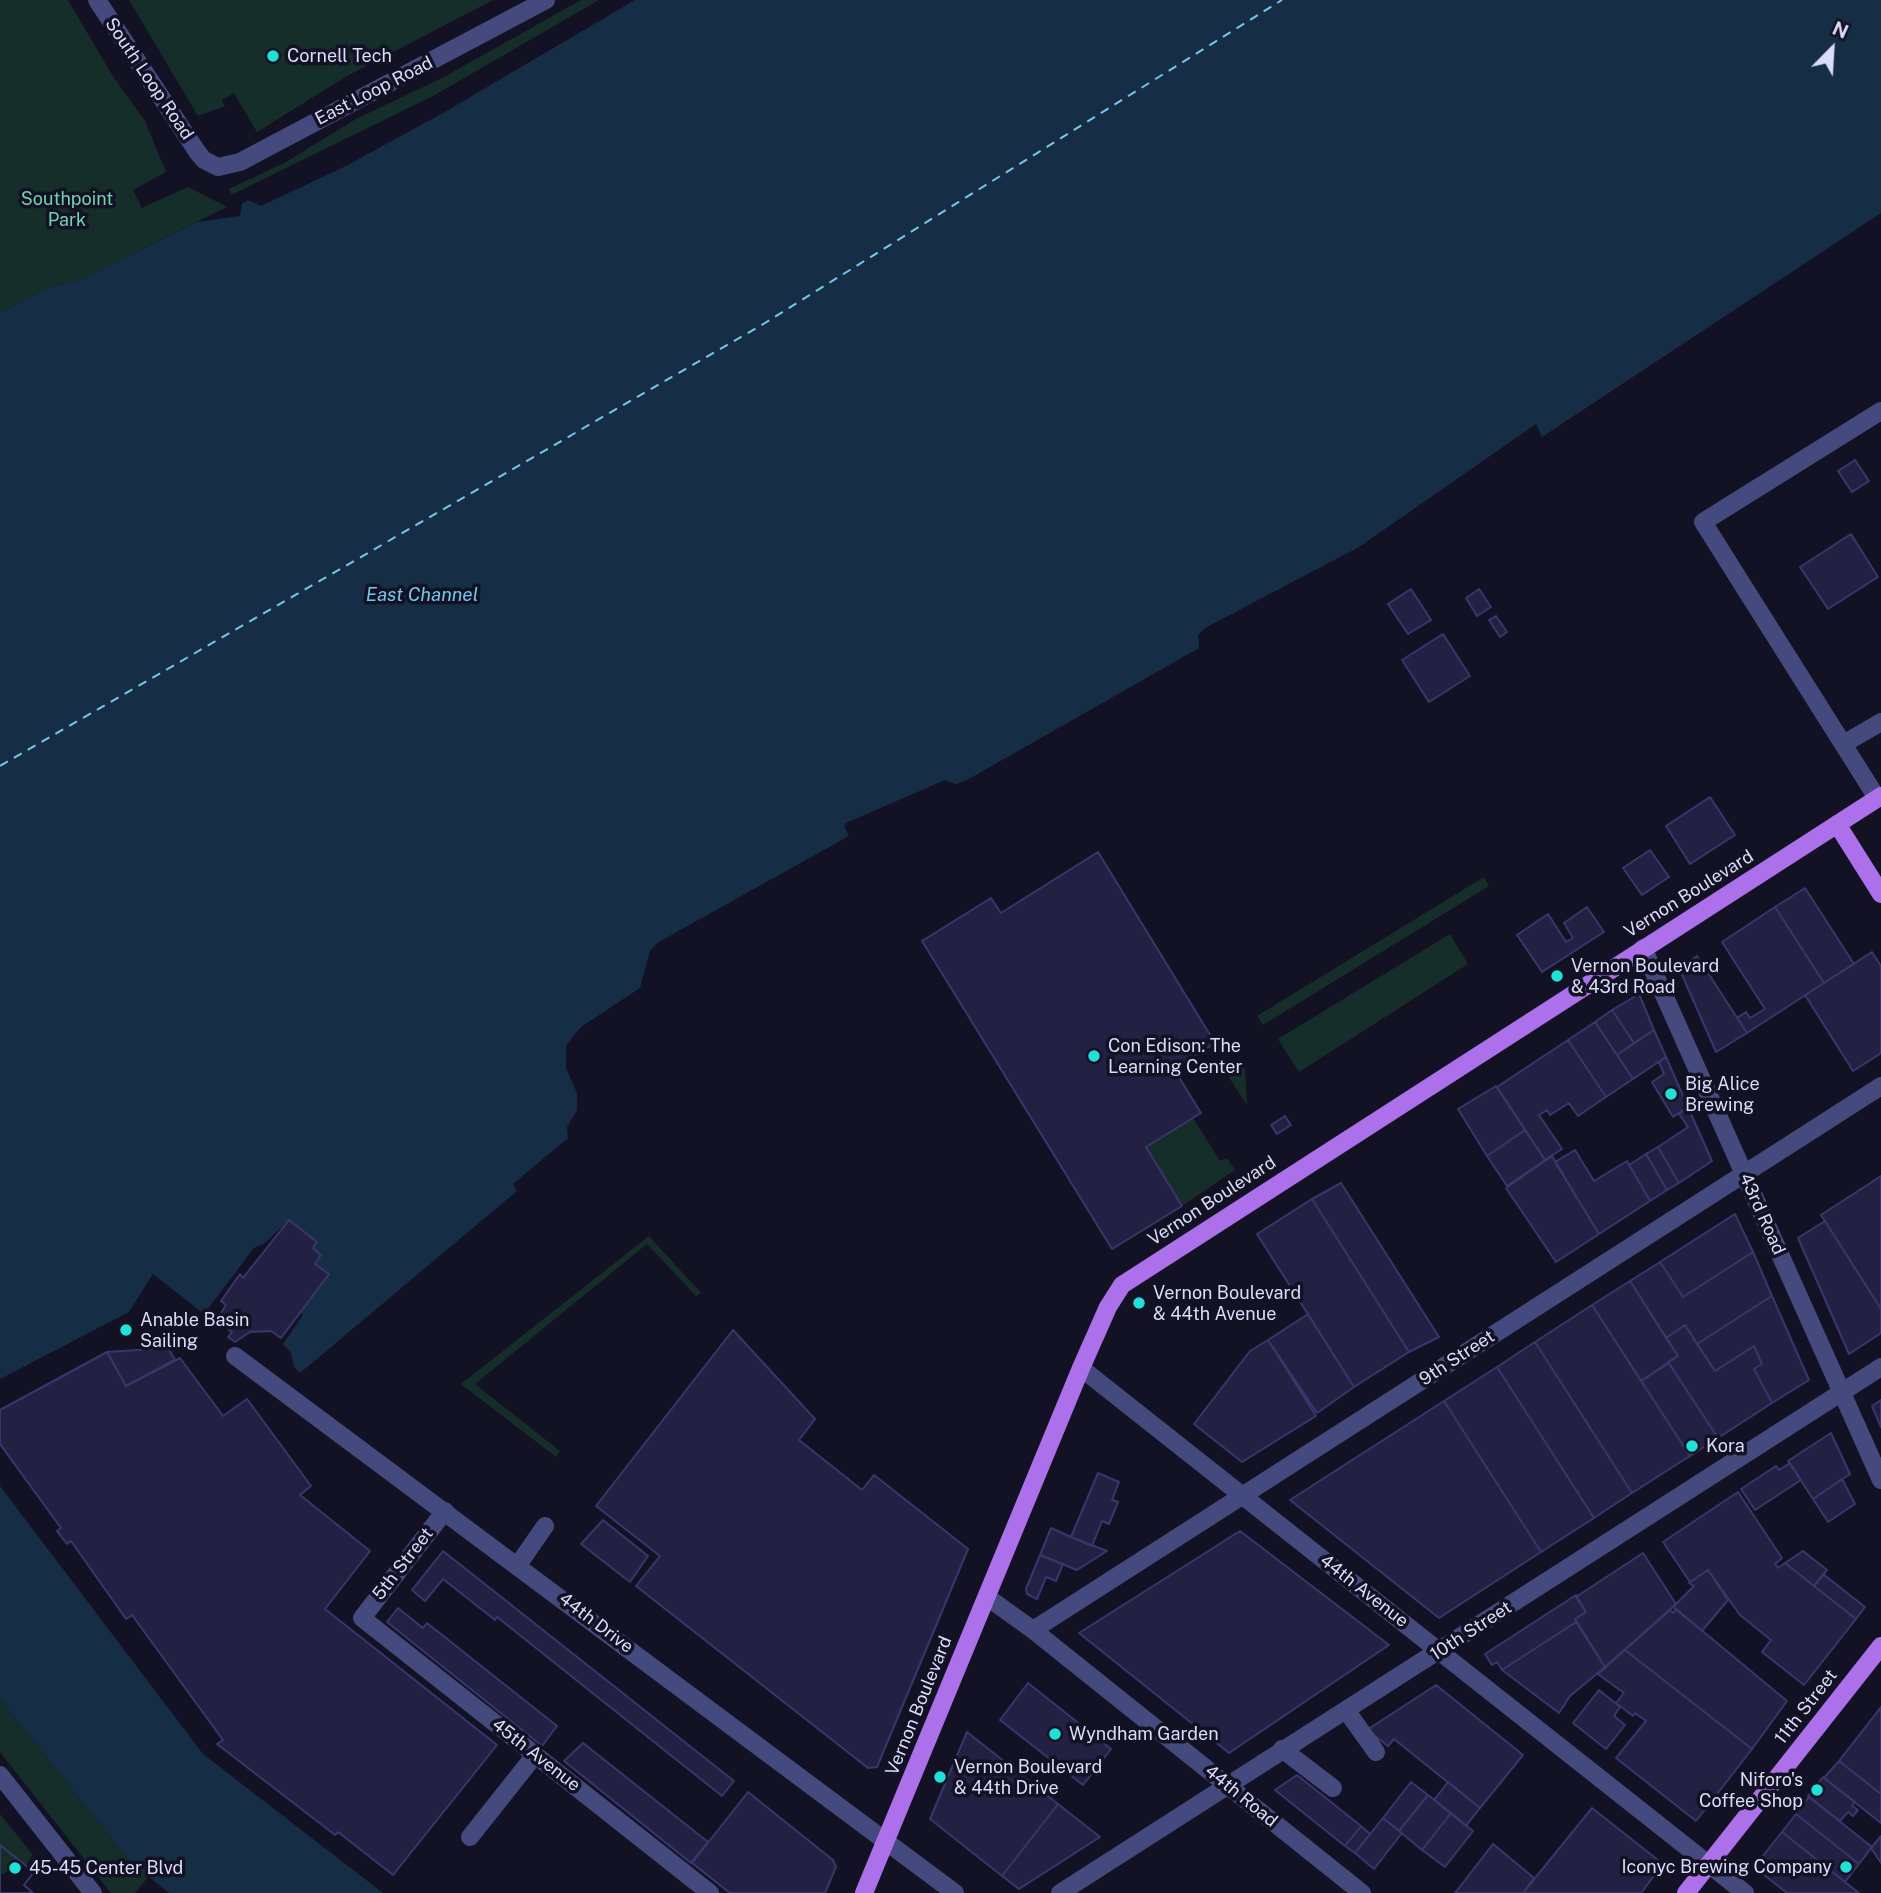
<!DOCTYPE html>
<style>
body{margin:0}
#map{position:relative;width:1881px;height:1893px;overflow:hidden;background:#131224;font-family:"Public Sans",sans-serif}
canvas{display:block}
.north{position:absolute;left:1797px;top:14px;width:70px;height:70px;-webkit-text-stroke:5px #131224;paint-order:stroke;rotate:24deg;font-size:19px;font-weight:700;line-height:28px;text-align:center;color:#dbdcfa}
.north::after{content:'';display:block;margin:auto;width:24px;height:32px;background:#dbdcfa;clip-path:polygon(50% 0,100% 100%,50% 72%,0 100%)}
</style>
<div id="map">
<canvas width="1881" height="1893"></canvas>
<div class="north">N</div>
</div>
<script>
const g = document.querySelector('canvas').getContext('2d');
g.lineJoin = 'round';
function fill(path, color) { g.fillStyle = color; g.fill(path, 'evenodd'); }
const poly = rows => new Path2D(rows.map(r => 'M' + r).join(''));
function strokePath(path, color, width, dash) { g.strokeStyle = color; g.lineWidth = width; g.lineCap = dash ? 'butt' : 'round'; g.setLineDash(dash || []); g.stroke(path); }
function write(font, color, halo, rows, align = 'center') {
  g.font = font + ' "Public Sans",sans-serif'; g.lineWidth = 7; g.setLineDash([]); g.textBaseline = 'middle'; g.strokeStyle = halo; g.fillStyle = color; for (const [text, x, y, turn = 0] of rows) {
    g.save(); g.translate(x, y); g.rotate((+turn || 0) * Math.PI / 180); g.textAlign = isNaN(turn) ? turn : align; if (halo) g.strokeText(text, 0, 0); g.fillText(text, 0, 0); g.restore();
  }
}
fill(poly([
 [0,0,68,0,112,75,145,121,166,172,133,190,142,208,188,187,227,207,77,281,45,289,0,313],
 [129,0,493,0,347,76,257,132,234,93,222,100,225,106,198,116],
 [581,0,599,0,433,96,231,195,229,189,286,162,356,119,444,77],
 [1484,877,1489,886,1263,1025,1257,1016],
 [1450,934,1468,964,1299,1072,1278,1039],
 [1240,1064,1245,1069,1247,1105,1228,1076,1233,1065],
 [1193,1118,1220,1161,1227,1158,1235,1170,1182,1206,1146,1147],
 [649,1236,701,1293,696,1296,647,1244,475,1384,560,1451,556,1457,461,1384],
 [0,1699,129,1860,149,1876,135,1893,111,1893,0,1752],
 [0,1814,33,1855,26,1865,20,1861,15,1868,0,1875]
]), '#162e29');
fill(poly([
 [635,0,1881,0,1881,213,1542,437,1536,424,1359,547,1205,628,1198,635,1199,648,967,780,956,784,945,780,846,823,844,826,849,836,657,943,650,951,640,988,581,1027,566,1046,566,1068,577,1093,577,1110,567,1127,568,1138,513,1184,517,1191,300,1373,294,1367,291,1353,283,1344,303,1315,300,1312,329,1274,315,1264,321,1255,313,1248,317,1242,289,1220,265,1243,254,1248,204,1314,153,1274,129,1312,0,1379,0,313,45,289,77,281,197,222,240,216,242,204,248,200,261,206,348,165,443,113],
 [0,1486,203,1754,383,1893,169,1893,129,1860,0,1699]
]), '#152e45');
strokePath(poly([
 [0,766,765,323,1282,0]
]), '#76c7ec', 2, [9, 7]);
const building = poly([
 [1855,460,1869,481,1852,492,1838,471,1855,460],
 [1851,534,1878,577,1828,609,1800,567,1851,534],
 [1411,589,1431,620,1408,634,1388,604,1411,589],
 [1479,589,1491,607,1477,616,1466,598,1479,589],
 [1496,616,1507,632,1500,637,1489,620,1496,616],
 [1443,634,1470,676,1429,702,1402,660,1443,634],
 [1710,797,1735,835,1690,864,1666,826,1710,797],
 [1650,850,1669,877,1642,895,1623,868,1650,850],
 [1098,852,1215,1043,1174,1069,1201,1113,1146,1147,1182,1206,1112,1249,922,941,991,898,1001,913,1098,852],
 [1805,888,1854,964,1824,983,1775,907,1805,888],
 [1587,907,1604,932,1542,972,1517,935,1548,914,1566,942,1573,938,1564,923,1587,907],
 [1775,907,1824,983,1747,1033,1737,1018,1746,1012,1750,1018,1765,1009,1722,942,1775,907],
 [1872,952,1881,966,1881,1053,1853,1071,1805,995,1872,952],
 [1697,956,1747,1033,1716,1052,1679,968,1697,956],
 [1639,994,1654,1030,1634,1043,1612,1010,1639,994],
 [1612,1010,1634,1043,1617,1055,1595,1022,1612,1010],
 [1595,1022,1633,1079,1606,1097,1568,1040,1595,1022],
 [1654,1030,1666,1057,1633,1079,1617,1055,1654,1030],
 [1568,1040,1606,1097,1578,1116,1569,1103,1550,1115,1547,1110,1539,1115,1562,1149,1545,1160,1497,1087,1568,1040],
 [1666,1057,1688,1107,1673,1117,1652,1082,1664,1074,1659,1062,1666,1057],
 [1496,1086,1525,1130,1487,1156,1458,1109,1496,1086],
 [1688,1107,1712,1161,1679,1183,1658,1147,1688,1127,1679,1114,1688,1107],
 [1285,1116,1291,1125,1277,1134,1271,1125,1285,1116],
 [1525,1130,1545,1160,1507,1186,1487,1156,1525,1130],
 [1658,1147,1679,1183,1667,1190,1646,1154,1658,1147],
 [1575,1150,1594,1181,1627,1161,1650,1201,1599,1234,1555,1162,1575,1150],
 [1646,1154,1667,1190,1650,1201,1629,1165,1646,1154],
 [1552,1156,1599,1234,1556,1262,1506,1188,1552,1156],
 [1881,1176,1881,1309,1821,1215,1881,1176],
 [1341,1183,1439,1337,1409,1352,1312,1199,1341,1183],
 [1312,1199,1409,1352,1354,1387,1257,1234,1312,1199],
 [1735,1214,1753,1252,1683,1297,1660,1262,1735,1214],
 [289,1220,317,1242,313,1248,321,1255,315,1264,329,1274,281,1338,271,1331,250,1332,235,1342,228,1337,232,1332,217,1320,226,1305,221,1301,240,1274,243,1278,289,1220],
 [1825,1221,1881,1309,1881,1333,1849,1354,1798,1238,1825,1221],
 [1753,1252,1772,1296,1697,1344,1685,1325,1666,1338,1630,1281,1660,1262,1683,1297,1753,1252],
 [1630,1281,1678,1356,1641,1381,1592,1305,1630,1281],
 [1772,1296,1809,1380,1772,1403,1754,1369,1762,1364,1754,1346,1715,1371,1697,1344,1772,1296],
 [1592,1305,1690,1456,1632,1493,1535,1342,1592,1305],
 [1308,1314,1354,1387,1317,1413,1268,1340,1308,1314],
 [1685,1325,1715,1371,1754,1346,1762,1364,1754,1369,1772,1403,1718,1438,1668,1362,1678,1356,1666,1338,1685,1325],
 [733,1330,815,1419,799,1440,862,1490,874,1475,968,1549,877,1767,868,1768,636,1586,660,1556,596,1506,733,1330],
 [1268,1340,1316,1416,1242,1462,1194,1424,1250,1351,1268,1340],
 [1535,1342,1632,1493,1594,1518,1497,1367,1535,1342],
 [168,1348,175,1360,126,1386,107,1352,168,1348],
 [107,1352,126,1386,180,1358,223,1416,247,1399,311,1486,300,1495,370,1551,325,1609,497,1745,393,1875,338,1832,335,1835,217,1744,223,1740,132,1615,126,1619,71,1541,67,1544,57,1531,61,1528,0,1444,0,1410,107,1352],
 [1669,1363,1718,1438,1690,1456,1641,1381,1669,1363],
 [1497,1367,1594,1518,1541,1552,1444,1401,1497,1367],
 [1881,1400,1881,1427,1872,1406,1881,1400],
 [1444,1401,1541,1552,1439,1618,1290,1500,1444,1401],
 [1831,1433,1850,1474,1813,1499,1788,1461,1831,1433],
 [1790,1463,1801,1480,1755,1510,1741,1489,1776,1466,1779,1470,1790,1463],
 [1098,1473,1119,1482,1112,1500,1118,1502,1109,1524,1102,1521,1092,1546,1071,1537,1098,1473],
 [1842,1479,1855,1504,1828,1522,1813,1499,1842,1479],
 [1738,1492,1782,1558,1775,1564,1778,1568,1785,1563,1856,1619,1804,1685,1762,1652,1771,1640,1740,1615,1708,1570,1690,1582,1663,1542,1738,1492],
 [603,1520,648,1556,630,1582,581,1544,603,1520],
 [1051,1528,1071,1537,1107,1551,1077,1570,1040,1555,1051,1528],
 [1240,1531,1389,1645,1229,1753,1079,1633,1240,1531],
 [443,1551,734,1781,722,1796,497,1617,495,1620,443,1579,425,1601,412,1590,443,1551],
 [1803,1551,1827,1570,1814,1586,1785,1563,1803,1551],
 [1643,1553,1676,1604,1605,1667,1575,1619,1586,1612,1576,1597,1643,1553],
 [1040,1555,1063,1564,1056,1581,1046,1577,1037,1599,1027,1594,1026,1589,1040,1555],
 [1708,1570,1728,1600,1702,1631,1673,1607,1694,1586,1689,1583,1708,1570],
 [1823,1574,1865,1607,1856,1619,1814,1586,1823,1574],
 [1576,1595,1586,1612,1575,1619,1576,1622,1502,1670,1497,1662,1492,1665,1485,1654,1576,1595],
 [398,1608,423,1628,427,1623,557,1726,542,1746,387,1622,398,1608],
 [1676,1609,1787,1701,1752,1749,1625,1650,1670,1610,1673,1613,1676,1609],
 [1576,1622,1605,1667,1570,1696,1559,1713,1502,1670,1576,1622],
 [1625,1650,1752,1749,1696,1821,1616,1758,1646,1721,1635,1713,1633,1716,1616,1703,1624,1693,1598,1674,1625,1650],
 [1028,1683,1111,1749,1083,1785,1000,1720,1028,1683],
 [1436,1685,1523,1755,1480,1808,1394,1739,1388,1746,1367,1730,1436,1685],
 [1599,1690,1620,1707,1614,1716,1625,1725,1606,1749,1573,1723,1599,1690],
 [1881,1707,1881,1794,1839,1761,1881,1707],
 [967,1732,1058,1804,1002,1876,930,1819,967,1732],
 [583,1743,708,1842,691,1863,564,1761,583,1743],
 [1839,1761,1881,1794,1881,1823,1824,1778,1839,1761],
 [1297,1775,1361,1826,1345,1846,1275,1790,1297,1775],
 [1823,1777,1855,1802,1852,1806,1858,1810,1853,1816,1848,1812,1840,1821,1808,1796,1823,1777],
 [1411,1782,1428,1795,1399,1831,1383,1818,1411,1782],
 [1448,1782,1480,1808,1466,1826,1434,1800,1448,1782],
 [748,1792,833,1860,836,1867,825,1893,730,1893,692,1863,748,1792],
 [1428,1795,1451,1813,1422,1850,1399,1831,1428,1795],
 [1809,1797,1872,1847,1859,1864,1796,1814,1809,1797],
 [1058,1804,1100,1837,1019,1889,1002,1876,1058,1804],
 [1592,1808,1663,1864,1641,1893,1523,1893,1592,1808],
 [1451,1813,1473,1831,1445,1867,1422,1850,1451,1813],
 [1796,1814,1859,1864,1845,1882,1782,1832,1796,1814],
 [1383,1818,1402,1833,1374,1869,1355,1853,1383,1818],
 [1361,1826,1370,1834,1355,1853,1345,1846,1361,1826],
 [1782,1832,1845,1882,1859,1893,1787,1893,1754,1867,1782,1832],
 [1881,1836,1881,1863,1871,1848,1881,1836],
 [1493,1844,1534,1878,1523,1893,1455,1893,1493,1844],
 [0,1845,34,1872,24,1885,33,1893,0,1893,0,1845],
 [0,1845,34,1872,24,1885,33,1893,0,1893,0,1845]
]);
fill(building, '#232143');
strokePath(building, '#39366c', 2);
strokePath(poly([
 [97,0,198,153,204,160,218,167,240,162,546,0],
 [1845,743,1881,722],
 [1877,798,1703,522,1881,411],
 [1643,948,1881,1480],
 [235,1356,955,1893],
 [1081,1368,1745,1893],
 [445,1511,362,1618,710,1893],
 [518,1565,545,1526],
 [987,1597,1033,1630,1362,1893],
 [1033,1630,1881,1086],
 [1346,1710,1376,1752],
 [1282,1749,1333,1788],
 [0,1775,93,1893],
 [470,1837,535,1755],
 [1060,1893,1881,1367]
]), '#444a7d', 18);
strokePath(poly([
 [1837,824,1881,894],
 [864,1893,1081,1368,1108,1307,1122,1285,1881,796],
 [1686,1893,1881,1646]
]), '#ac70eb', 18);
for (const [x, y, r, color] of [
 [273,56,7,"#20e1d8"],
 [1557,976,7,"#20e1d8"],
 [1094,1056,7,"#20e1d8"],
 [1671,1094,7,"#20e1d8"],
 [1139,1303,7,"#20e1d8"],
 [126,1330,7,"#20e1d8"],
 [1692,1446,7,"#20e1d8"],
 [1055,1734,7,"#20e1d8"],
 [940,1777,7,"#20e1d8"],
 [1817,1790,7,"#20e1d8"],
 [1846,1867,7,"#20e1d8"],
 [15,1868,7,"#20e1d8"]
]) { const dot = new Path2D(); dot.arc(x, y, r, 0, 2 * Math.PI); g.fillStyle = color; g.fill(dot); strokePath(dot, '#131224', 2.5); }
write('18px', '#dbdcfa', '#131224', [
 ["Cornell Tech",287,56],
 ["Vernon Boulevard",1571,966],
 ["& 43rd Road",1571,987],
 ["Con Edison: The",1108,1046],
 ["Learning Center",1108,1067],
 ["Big Alice",1685,1084],
 ["Brewing",1685,1105],
 ["Vernon Boulevard",1153,1293],
 ["& 44th Avenue",1153,1314],
 ["Anable Basin",140,1320],
 ["Sailing",140,1341],
 ["Kora",1706,1446],
 ["Wyndham Garden",1069,1734],
 ["Vernon Boulevard",954,1767],
 ["& 44th Drive",954,1788],
 ["Niforo's",1803,1780,"right"],
 ["Coffee Shop",1803,1801,"right"],
 ["Iconyc Brewing Company",1832,1867,"right"],
 ["45-45 Center Blvd",29,1868]
], 'left');
write('18px', '#dbdcfa', '#131224', [
 ["South Loop Road",149,79,56],
 ["East Loop Road",374,91,-27],
 ["Vernon Boulevard",1689,894,-32],
 ["Vernon Boulevard",1212,1201,-33],
 ["43rd Road",1762,1214,66],
 ["9th Street",1457,1358,-33],
 ["5th Street",403,1564,-52],
 ["44th Avenue",1364,1591,38],
 ["44th Drive",596,1623,37],
 ["10th Street",1471,1631,-33],
 ["Vernon Boulevard",919,1706,-68],
 ["11th Street",1806,1707,-52],
 ["45th Avenue",536,1755,38],
 ["44th Road",1241,1796,39]
]);
write('18px', '#70d1ab', '#131224', [
 ["Southpoint",67,199],
 ["Park",67,220]
]);
write('italic 19px', '#76c7ec', '#131224', [
 ["East Channel",422,595]
]);
</script>
